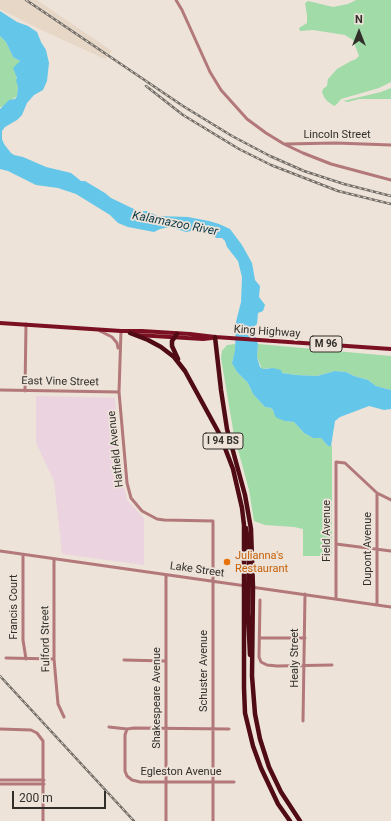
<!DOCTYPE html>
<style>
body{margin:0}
#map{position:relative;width:391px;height:821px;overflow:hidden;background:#ede3d9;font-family:Roboto,sans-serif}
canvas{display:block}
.north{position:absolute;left:339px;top:12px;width:40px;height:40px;-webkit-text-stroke:3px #ede3d9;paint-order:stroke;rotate:0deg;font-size:11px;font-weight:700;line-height:16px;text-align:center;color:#322f2b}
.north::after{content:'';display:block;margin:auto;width:14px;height:18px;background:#322f2b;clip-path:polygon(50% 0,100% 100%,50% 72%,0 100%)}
.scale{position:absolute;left:12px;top:791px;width:94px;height:18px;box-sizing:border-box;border:2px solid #322f2b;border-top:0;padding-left:5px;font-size:12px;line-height:14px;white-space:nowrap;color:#322f2b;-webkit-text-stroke:3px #ede3d9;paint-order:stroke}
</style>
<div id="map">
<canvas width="391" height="821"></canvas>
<div class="north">N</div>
<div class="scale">200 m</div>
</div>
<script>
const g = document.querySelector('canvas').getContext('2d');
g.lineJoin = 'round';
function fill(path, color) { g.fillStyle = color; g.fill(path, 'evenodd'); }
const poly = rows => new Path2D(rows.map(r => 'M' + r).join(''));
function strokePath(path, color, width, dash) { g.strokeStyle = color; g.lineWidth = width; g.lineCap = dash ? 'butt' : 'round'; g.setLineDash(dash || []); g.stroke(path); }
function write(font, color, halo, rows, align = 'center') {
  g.font = font + ' Roboto,sans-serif'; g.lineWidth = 3.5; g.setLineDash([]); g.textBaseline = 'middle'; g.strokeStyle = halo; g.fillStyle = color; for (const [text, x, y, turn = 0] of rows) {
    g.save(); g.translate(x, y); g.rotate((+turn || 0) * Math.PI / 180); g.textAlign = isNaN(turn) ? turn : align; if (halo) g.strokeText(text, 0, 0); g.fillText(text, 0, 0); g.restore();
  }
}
fill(poly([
 [0,0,37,0,112,51,105,59,39,29,0,9]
]), '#e6d7c7');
fill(poly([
 [36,396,115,398,121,473,127,500,144,518,144,565,62,554,54,481,36,443]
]), '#ebd3df');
fill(poly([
 [356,0,391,0,391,82,379,88,341,99,337,104,334,106,327,101,324,97,322,92,323,89,327,86,328,79,337,69,351,61,356,59,359,56,353,40,345,35,313,30,300,31,299,28,307,23,307,15,305,3,308,1,333,7,348,4],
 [0,36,6,42,13,57,20,61,16,74,18,87,17,96,2,107,0,107],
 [391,88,391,99,359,99,348,102,343,101,381,92],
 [235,344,235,351,232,362,237,372,248,383,253,394,265,407,271,408,273,410,274,413,285,421,294,422,304,433,313,438,321,438,328,446,331,446,332,445,332,556,303,556,303,529,294,527,265,525,254,521,249,490,234,435,221,358,222,351,227,345],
 [258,344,391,356,391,390,376,386,368,380,354,376,346,372,335,371,317,376,296,375,282,373,269,368,262,369,257,357]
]), '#a1dba8');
fill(poly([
 [0,11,17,22,28,26,37,32,41,42,46,50,49,63,47,81,43,90,34,95,27,103,22,115,17,120,5,127,2,131,2,139,4,144,11,153,14,155,23,157,46,167,71,173,81,181,85,181,105,193,111,198,138,211,147,211,158,216,188,217,209,221,219,224,230,229,242,245,252,263,255,280,260,286,259,297,265,305,263,311,258,313,257,324,252,328,251,332,253,335,256,338,258,344,257,357,260,367,263,369,273,368,281,370,282,373,296,375,317,376,335,371,346,372,354,376,368,380,376,386,391,390,391,409,384,410,369,406,340,417,335,421,331,446,328,446,321,438,313,438,304,433,294,422,285,421,277,418,275,416,273,410,271,408,265,407,253,394,248,383,237,372,232,363,235,350,236,322,241,302,242,277,238,261,227,247,225,241,222,238,216,238,211,232,197,230,186,232,170,227,160,229,154,232,128,227,118,223,110,215,76,194,58,188,36,185,8,171,0,169,0,109,9,100,15,99,17,96,18,87,16,80,17,78,13,68,20,61,13,57,6,42,0,36]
]), '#64c6e8');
strokePath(poly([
 [176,0,182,10,210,72,221,90,247,119,266,133,284,144,303,153,331,164,391,180],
 [285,144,336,143,391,145],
 [100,331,112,337,117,343,118,348],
 [121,331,119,392,127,483,131,498,142,511,157,519,164,520,213,521,213,821],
 [0,390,119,392],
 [25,391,26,324],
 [336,544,391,551],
 [0,551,246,586],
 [23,555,23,640,26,659],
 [54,559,54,659,58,704,64,717],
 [251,587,391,607],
 [336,599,336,462,345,463,377,493,391,500],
 [260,600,259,657,261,662,267,665,277,666,332,665],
 [377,605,377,493],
 [260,638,305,638],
 [6,658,54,659],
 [124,660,165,661],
 [303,721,305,594],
 [109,727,127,729,134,728,229,729],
 [0,729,31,730,37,733,43,741,43,821],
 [127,729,125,735,125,771,127,776,132,780,140,782,234,782],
 [0,780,44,780],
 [0,784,44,784],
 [166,821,166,575]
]), '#b37879', 3);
strokePath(poly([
 [0,323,121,331,142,331,190,334,215,337,391,349],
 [137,335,203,339,212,338]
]), '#7b1023', 4);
strokePath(poly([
 [130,333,148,340,161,347,174,357,185,371,220,435,233,469,242,508,244,525,244,688,245,713,253,746,261,768,278,804,290,821],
 [177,334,172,341,172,346,178,359],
 [215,337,221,390,227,429,245,495,251,529,253,587,252,676,255,714,260,739,269,767,281,792,300,821],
 [246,528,249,553,248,613,250,655]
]), '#500b15', 4.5);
const rail = poly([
 [26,0,183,106,232,136,270,156,304,171,344,184,391,196],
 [146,86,183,115,239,149,271,165,338,191,391,204],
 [0,676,134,821]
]);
strokePath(rail, '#726d67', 2.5);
strokePath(rail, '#ede3d9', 1, [3]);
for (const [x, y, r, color] of [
 [227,562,4,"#e8710a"]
]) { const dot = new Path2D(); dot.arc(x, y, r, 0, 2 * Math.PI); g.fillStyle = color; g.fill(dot); strokePath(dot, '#ede3d9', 1.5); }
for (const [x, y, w] of [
 [326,344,32],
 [223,441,40]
]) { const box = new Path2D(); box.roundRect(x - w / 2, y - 8, w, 16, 3); g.fillStyle = '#ede3d9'; g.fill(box); strokePath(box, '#322f2b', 1); }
write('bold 10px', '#322f2b', null, [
 ["M 96",326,344],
 ["I 94 BS",223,441]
]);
write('11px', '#322f2b', '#ede3d9', [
 ["Lincoln Street",337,135],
 ["King Highway",267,332,4],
 ["East Vine Street",60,382,1],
 ["Hatfield Avenue",116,449,-96],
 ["Field Avenue",327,531,-90],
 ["Dupont Avenue",368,549,-90],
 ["Lake Street",197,570,8],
 ["Francis Court",14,607,-90],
 ["Fulford Street",46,639,-91],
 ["Healy Street",295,658,-90],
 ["Schuster Avenue",204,671,-90],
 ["Shakespeare Avenue",157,698,-90],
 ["Egleston Avenue",181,772]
]);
write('11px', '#c56008', '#ede3d9', [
 ["Julianna's",235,556],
 ["Restaurant",235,569]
], 'left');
write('italic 12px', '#0c3a48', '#ede3d9', [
 ["Kalamazoo River",175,224,11]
]);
</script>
